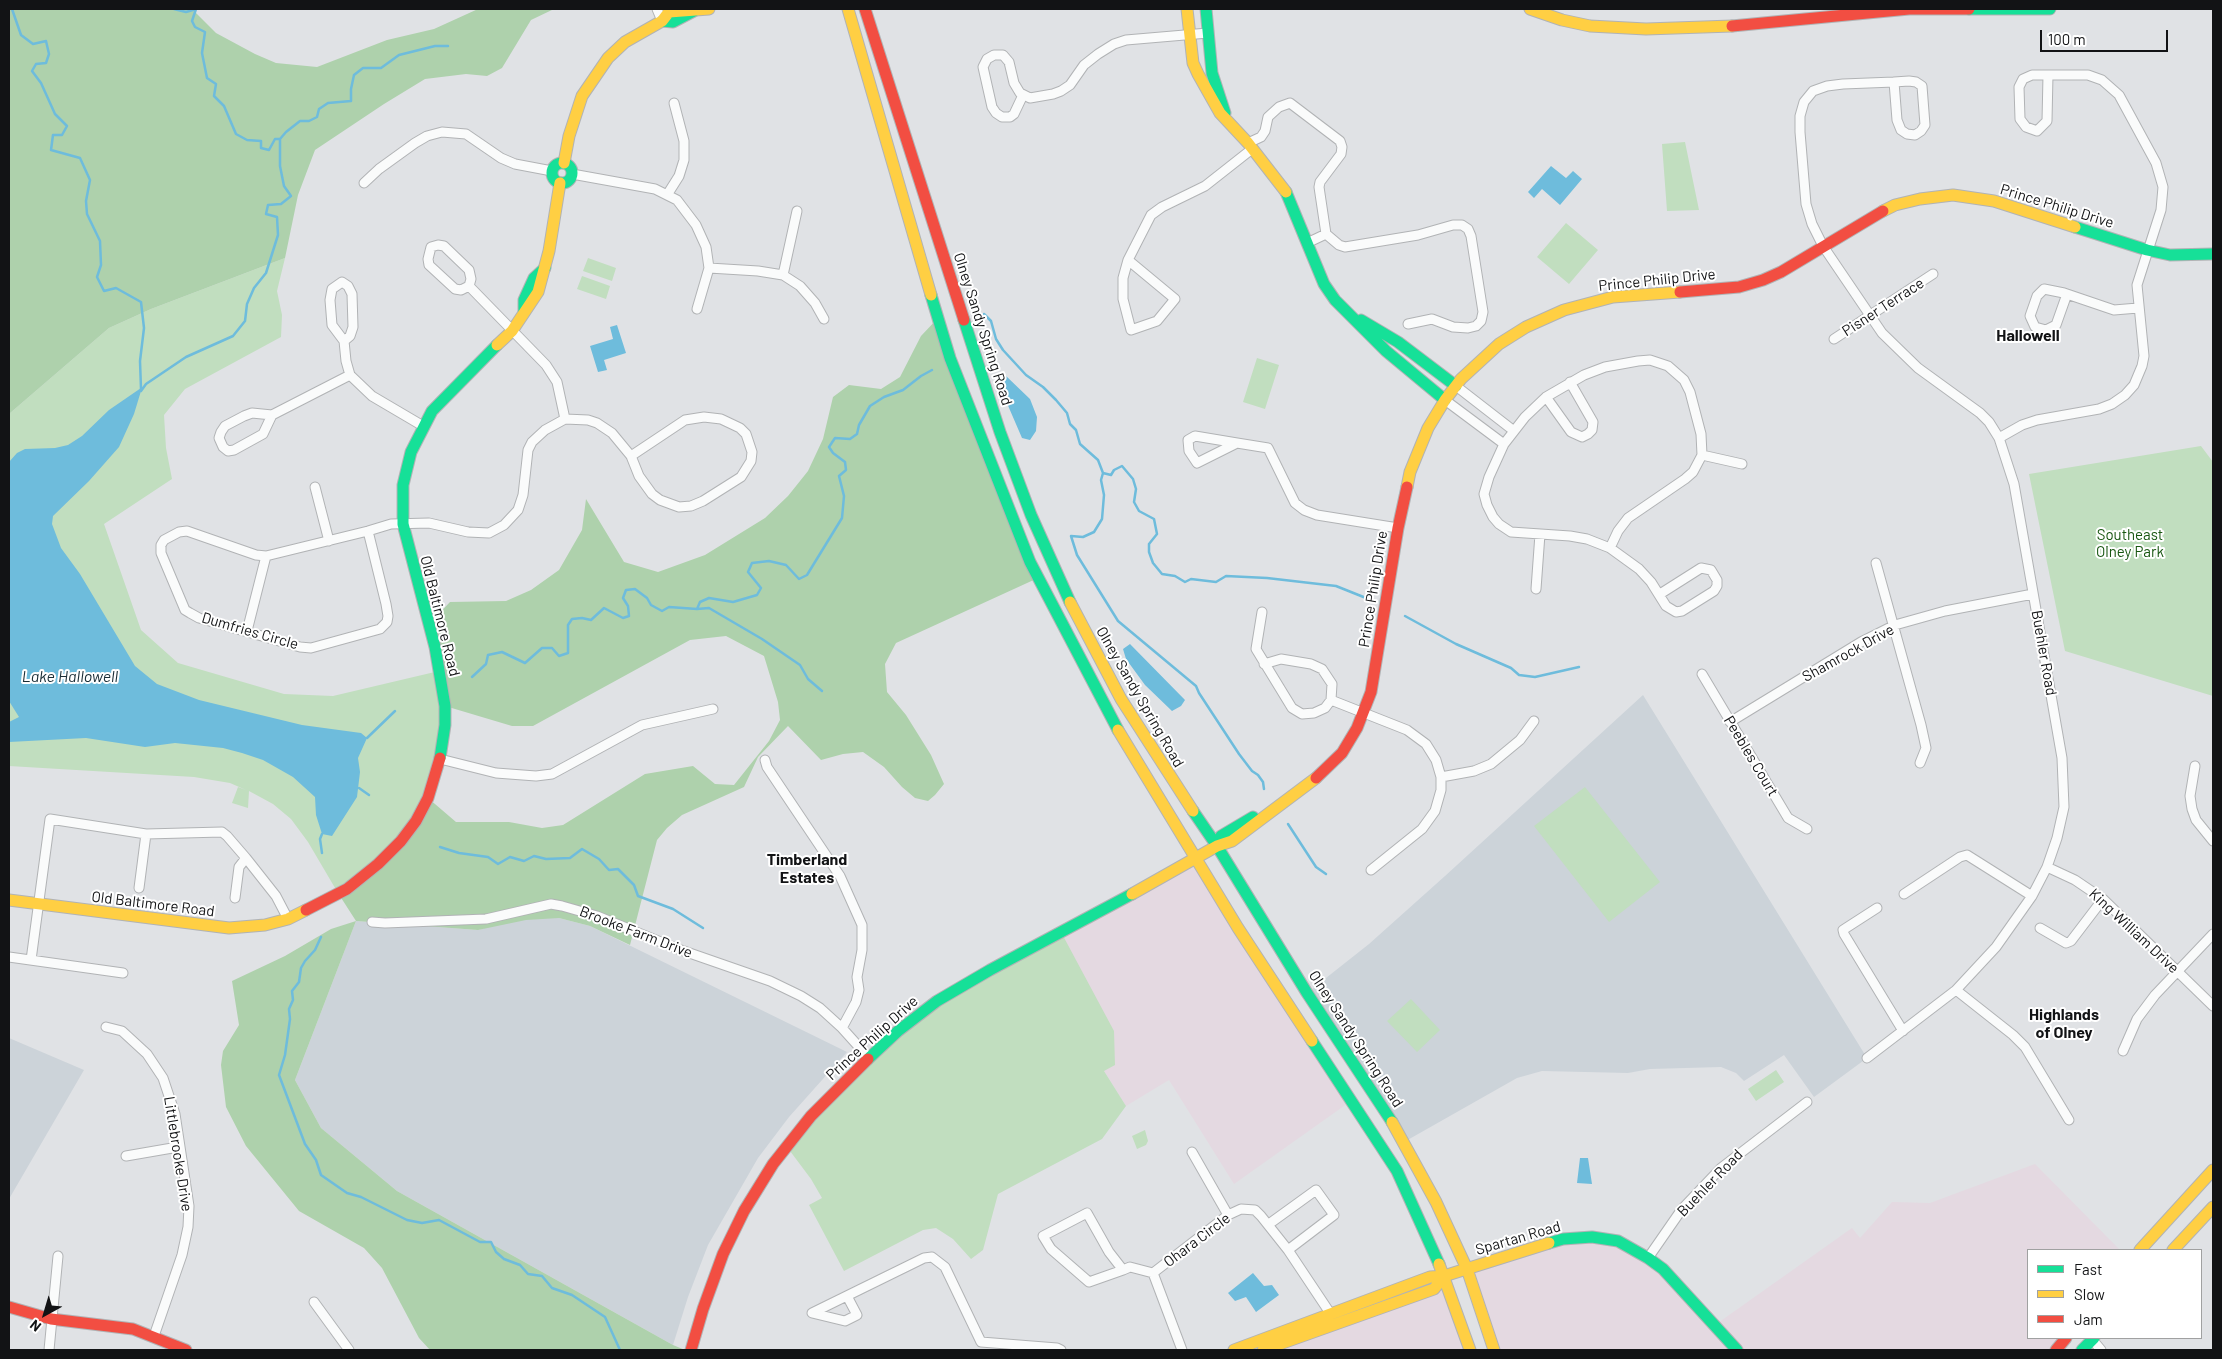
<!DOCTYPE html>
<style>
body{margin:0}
#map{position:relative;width:2222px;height:1359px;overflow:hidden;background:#e0e2e5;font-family:Barlow,sans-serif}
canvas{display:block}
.frame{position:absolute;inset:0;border:10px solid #121315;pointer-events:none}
.legend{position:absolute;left:2027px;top:1249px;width:175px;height:90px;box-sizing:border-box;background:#fff;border:1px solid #a0a1a1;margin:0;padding:6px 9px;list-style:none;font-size:15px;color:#121315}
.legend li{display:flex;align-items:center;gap:10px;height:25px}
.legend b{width:25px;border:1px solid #a0a1a1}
.north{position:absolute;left:20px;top:1289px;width:50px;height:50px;-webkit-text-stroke:4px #fff;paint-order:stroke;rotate:219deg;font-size:14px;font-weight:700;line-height:20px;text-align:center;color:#121315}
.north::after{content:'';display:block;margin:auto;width:18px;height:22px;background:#121315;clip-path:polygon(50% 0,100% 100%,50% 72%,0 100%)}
.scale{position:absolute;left:2040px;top:30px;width:128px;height:22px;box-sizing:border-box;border:2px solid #121315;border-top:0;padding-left:6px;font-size:15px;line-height:18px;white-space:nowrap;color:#121315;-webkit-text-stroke:4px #fff;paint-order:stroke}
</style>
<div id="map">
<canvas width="2222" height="1359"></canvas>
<div class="frame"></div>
<ul class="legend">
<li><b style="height:6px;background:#16e098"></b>Fast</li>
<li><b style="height:6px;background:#ffcf43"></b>Slow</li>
<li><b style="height:6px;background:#f24e42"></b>Jam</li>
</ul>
<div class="north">N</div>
<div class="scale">100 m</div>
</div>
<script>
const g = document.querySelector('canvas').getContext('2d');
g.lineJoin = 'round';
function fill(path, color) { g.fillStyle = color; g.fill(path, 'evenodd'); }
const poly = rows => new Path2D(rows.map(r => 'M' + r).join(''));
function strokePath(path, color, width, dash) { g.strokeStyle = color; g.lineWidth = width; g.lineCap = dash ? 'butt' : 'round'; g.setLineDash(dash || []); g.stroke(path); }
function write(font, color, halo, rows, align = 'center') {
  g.font = font + ' Barlow,sans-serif'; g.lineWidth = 4; g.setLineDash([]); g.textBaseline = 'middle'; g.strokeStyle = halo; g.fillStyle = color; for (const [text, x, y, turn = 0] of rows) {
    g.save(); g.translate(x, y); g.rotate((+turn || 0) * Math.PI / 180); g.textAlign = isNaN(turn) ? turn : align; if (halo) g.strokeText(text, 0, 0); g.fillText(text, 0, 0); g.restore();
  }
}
fill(poly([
 [1196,858,1351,1101,1234,1184,1169,1080,1126,1106,1104,1071,1061,932],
 [2035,1164,2120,1250,2028,1250,2028,1338,2066,1338,2056,1350,1494,1350,1467,1269,1592,1237,1633,1248,1715,1325,1852,1228,1860,1238,1892,1202,1930,1203],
 [1444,1276,1470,1350,1248,1350]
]), '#e4d9e1');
fill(poly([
 [1643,695,1867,1058,1814,1097,1784,1055,1744,1081,1736,1073,1721,1067,1650,1069,1628,1073,1542,1071,1517,1078,1404,1142,1307,993,1369,944,1445,876],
 [526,916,559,918,590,926,847,1052,789,1117,758,1158,708,1245,688,1297,673,1345,397,1191,321,1128,295,1080,356,921,478,930],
 [9,1038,84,1070,9,1199]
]), '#ccd3d9');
fill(poly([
 [1685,142,1699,210,1667,211,1662,144],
 [1566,223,1598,250,1569,284,1537,257],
 [285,258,277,291,282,315,281,337,185,389,164,415,166,448,172,479,104,524,141,630,178,663,284,694,333,696,439,671,445,706,439,764,401,841,338,893,308,842,291,819,273,804,249,791,248,808,232,803,238,787,246,790,230,783,194,777,9,766,9,414,109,328,151,309],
 [588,258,616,268,612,281,583,271],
 [582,276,610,286,606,299,577,289],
 [1257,358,1279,365,1265,409,1243,402],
 [2201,446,2213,462,2213,696,2065,651,2029,474],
 [1585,787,1660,882,1609,922,1534,826],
 [1061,932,1114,1031,1115,1065,1104,1071,1126,1106,1102,1139,998,1194,983,1250,971,1259,953,1239,936,1228,923,1230,844,1271,809,1205,822,1198,811,1179,787,1147,811,1116,937,1001],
 [1411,999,1440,1030,1417,1052,1387,1021],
 [1776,1070,1784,1082,1756,1101,1748,1089],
 [1145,1130,1148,1141,1146,1145,1137,1149,1132,1136]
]), '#c1debf');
fill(poly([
 [9,9,192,9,216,33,255,54,276,63,317,67,387,40,434,29,478,9,554,9,531,20,502,68,487,76,466,74,425,79,384,104,315,150,298,195,285,258,151,309,109,328,9,414],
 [938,318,1038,578,896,643,885,664,887,692,906,715,931,755,944,784,935,795,928,801,915,798,902,787,884,767,863,752,843,754,821,760,788,726,758,757,744,787,682,815,667,828,657,840,630,945,590,926,559,918,526,920,478,930,356,921,295,1080,321,1128,397,1191,673,1345,685,1350,430,1350,419,1338,382,1268,364,1248,299,1211,246,1146,226,1107,221,1065,223,1051,239,1025,232,981,285,956,331,929,356,921,338,893,378,864,428,798,456,822,509,822,542,828,563,825,645,774,693,766,715,784,734,785,769,741,780,720,778,702,764,656,726,636,690,640,533,726,512,726,445,706,429,624,450,602,506,601,531,590,559,570,582,530,586,499,624,562,658,572,705,555,765,518,788,496,808,471,823,439,833,397,849,385,881,389,900,377,921,336]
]), '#aed1ac');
fill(poly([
 [1551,166,1566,178,1573,171,1582,179,1560,205,1542,189,1534,198,1528,192],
 [617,325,626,353,604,360,607,370,598,372,590,346,613,339,610,327],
 [1005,375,1030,399,1037,417,1036,431,1030,440,1022,438,1000,387,1000,383],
 [141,388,141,391,134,414,119,447,89,481,53,516,52,524,61,548,80,574,135,666,157,684,199,700,302,725,361,733,367,738,358,758,360,772,357,797,332,836,322,834,316,815,315,797,293,777,263,760,242,753,223,748,175,743,145,747,86,738,9,742,9,722,19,717,9,701,9,572,10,570,9,561,9,462,17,453,25,449,55,448,68,445,82,436,109,410],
 [1130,644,1185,700,1181,706,1172,711,1145,685,1126,659,1123,649],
 [1580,1158,1588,1158,1592,1184,1577,1183],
 [1253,1273,1264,1286,1272,1285,1279,1295,1256,1312,1246,1297,1235,1301,1228,1293]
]), '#6ebcdc');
strokePath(poly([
 [12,9,21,35,33,44,46,41,49,54,46,63,36,64,32,71,41,83,55,114,67,126,62,135,53,135,51,150,80,158,90,180,86,201,87,214,100,241,101,265,97,277,104,291,116,288,141,302,144,328,140,361,141,389],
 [174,9,186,12,196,9,192,21,195,27,205,32,202,53,207,78,216,84,214,96,224,106,236,134,247,140,261,141,261,148,269,150,275,139,280,139],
 [984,314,991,321,996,339,1003,350,1026,375,1043,387,1056,400,1067,413,1070,424,1076,430,1080,444,1098,460,1103,473,1111,475,1114,470,1122,466,1133,479,1136,489,1134,502,1139,511,1154,519,1157,534,1149,544,1149,552,1153,563,1162,574,1175,576,1185,582,1191,579,1216,582,1226,576,1267,578,1336,586,1366,598],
 [141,391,146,384,186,357,233,336,245,321,247,304,254,288,266,273,278,235,277,217,266,214,268,205,281,204,291,196,284,186,280,166,280,139,286,132,300,121,309,121,317,117,319,109,328,103,351,101,351,89,354,75,363,68,381,68,399,55,435,46,448,46],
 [1103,473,1101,480,1104,495,1102,519,1094,532,1083,537,1071,536,1077,555,1118,621,1196,686,1199,693,1239,754,1252,771,1258,775,1263,782,1264,789],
 [697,609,709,608,762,639,800,665,808,679,822,691],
 [1405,616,1456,644,1511,668,1519,675,1535,677,1579,667],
 [472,677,486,664,488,655,502,652,525,663,542,648,552,648,559,656,568,653,568,625,572,619,582,618,591,620,604,608,623,618,629,616,628,606,623,598,626,590,635,589,647,598,651,605,662,611,669,607,697,609,700,602,709,598,733,602,757,595,761,588,748,572,752,563,769,561,786,565,799,579,807,575,842,518,844,496,839,476,846,470,845,462,833,453,829,447,835,438,850,439,857,434,859,425,870,406,884,397,903,390,921,376,932,370],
 [367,738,395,711],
 [359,788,369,795],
 [1288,824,1316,867,1326,874],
 [440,847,459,853,488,857,498,864,510,857,524,861,534,856,546,859,570,858,582,849,599,859,609,870,618,869,634,885,638,896,673,909,703,928],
 [322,853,320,839,322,834],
 [321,937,315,950,305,961,301,968,299,982,292,991,293,1000,289,1009,290,1019,285,1055,279,1075,305,1144,316,1160,321,1175,347,1193,361,1197,407,1220,422,1223,439,1220,480,1242,491,1242,496,1252,504,1259,520,1265,528,1274,542,1276,552,1288,572,1295,605,1317,620,1350]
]), '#6ebcdc', 2.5);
const street = poly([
 [657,9,662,21],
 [1023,95,1014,114,1010,117,1002,117,996,113,992,107,983,67,987,59,994,55,1003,55,1009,62,1014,83,1020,93,1030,98,1053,94,1061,91,1070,85,1084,65,1098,54,1114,44,1126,40,1208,33],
 [1248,143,1261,137,1265,131,1268,117,1279,107,1290,103,1340,141,1342,147,1341,154,1320,182,1319,187,1326,234,1339,245,1345,247,1418,235,1453,225,1462,225,1468,229,1471,236,1483,312,1481,321,1476,326,1468,328,1453,327,1432,319,1408,324],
 [572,174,655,189,677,200,696,225,706,247,709,268,697,309],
 [364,183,379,169,415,143,427,136,442,132,466,134,501,158,515,164,552,171],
 [667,195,679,176,684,160,684,141,674,103],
 [1307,243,1326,234],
 [1128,260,1175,299,1157,321,1131,330,1123,299,1123,278,1128,260,1151,215,1162,207,1205,186,1252,149],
 [709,268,758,271,783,275,800,286,815,303,824,319],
 [783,275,797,211],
 [469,286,461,290,455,289,429,265,428,259,431,247,438,245,444,246,469,270,471,279,469,286,546,365,557,382,565,419,588,420,597,423,612,433,631,456,639,476,652,494,660,500,679,507,691,506,703,501,741,477,751,461,752,452,746,434,740,428,721,419,704,417,685,420,631,456],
 [2067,294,2056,325,2046,330,2035,327,2030,316,2037,296,2044,289,2064,293,2114,310,2138,308],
 [1834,339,1933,274],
 [344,341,332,325,330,300,332,289,342,282,348,286,352,294,353,327,350,336,344,341,346,361,350,375,372,396,423,426],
 [1456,386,1514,431],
 [1546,397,1571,432,1582,437,1588,434,1592,430,1593,422,1570,382],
 [1445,400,1504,444],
 [272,415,263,434,234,450,228,451,223,447,219,438,221,432,225,426,244,416,252,413,272,415,350,375],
 [1999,438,2022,425,2037,420,2099,409,2112,404,2125,395,2134,385,2142,366,2144,356,2137,285,2161,210,2163,187,2156,163,2119,95,2102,80,2088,75,2032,75,2023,79,2019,87,2020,119,2026,127,2037,131,2047,121,2048,75],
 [1237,443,1197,463,1189,451,1188,440,1195,436,1237,443,1268,448,1295,503,1304,510,1317,515,1398,528],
 [1702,455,1742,464],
 [315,487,329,541],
 [368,531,386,604,388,616,387,622,380,629,311,648,300,647,199,618,190,613,185,610,161,553,161,545,164,540,179,532,187,531,256,555,266,556,368,531,391,524,429,523,468,532,489,533,504,525,518,510,523,495,528,450,532,442,545,430,565,419],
 [1610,548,1618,531,1628,518,1685,479,1693,472,1702,455,1701,434,1690,392,1684,380,1668,366,1650,360,1638,361,1605,367,1584,375,1546,397,1525,417,1504,444,1489,477,1484,494,1487,505,1493,517,1499,524,1511,532,1570,536,1587,539,1610,548,1639,569,1651,582,1666,606,1676,612,1682,611,1714,591,1717,586,1717,580,1711,570,1701,568,1660,594],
 [1876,563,1921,725,1926,748,1920,763],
 [1536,589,1540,534],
 [1262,612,1256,649,1292,708,1302,714,1314,713,1325,708,1331,700],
 [247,631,266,556],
 [1264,664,1281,659,1311,664,1322,669,1332,684,1331,700,1407,730,1426,744,1436,760,1441,777,1441,790,1435,811,1422,829,1371,870],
 [1702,674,1788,818,1807,829],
 [1730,722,1861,642,1895,625,1945,611,2033,594],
 [440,759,496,773,536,776,552,774,642,725,713,709],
 [765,760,767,767,840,876,862,925,862,950,857,977,859,990,856,1002,842,1028],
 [2195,766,2190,796,2192,809,2196,820,2213,841],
 [1441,777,1474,771,1491,764,1520,740,1534,721],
 [2047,867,2075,880,2103,899,2213,1006],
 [139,888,146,834],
 [1904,894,1960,857,1967,855,2032,896],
 [235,898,239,867,246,858],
 [1877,908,1846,928,1843,930,1844,934,1903,1031],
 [372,922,385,923,486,919,551,904,562,906,597,916,678,949,770,981,801,996,820,1008,842,1028,869,1058],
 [2040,928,2066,943,2071,941,2103,899],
 [9,957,123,973],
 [31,960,50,819,146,834,222,832,227,836,246,858,276,896,288,919],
 [1956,990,2013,1035,2025,1047,2069,1120],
 [106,1027,122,1031,147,1054,163,1078,175,1114,189,1206,188,1227,182,1255,154,1336],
 [2123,1051,2137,1019,2155,995,2213,934],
 [1867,1058,1956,990,1996,947,2032,896,2047,867,2057,838,2064,807,2062,758,2014,484,1999,438,1989,422,1980,413,1918,368,1882,333,1823,246,1812,224,1806,204,1800,132,1800,116,1804,102,1813,91,1827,86,1843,84,1894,82,1909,81,1916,82,1922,86,1925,125,1921,131,1915,135,1907,134,1901,130,1897,120,1894,82],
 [1192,1152,1228,1215],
 [126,1156,178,1147],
 [1269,1224,1316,1190,1334,1215,1288,1250],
 [1648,1258,1682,1209,1721,1168,1807,1102],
 [1123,1270,1109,1252,1087,1213,1043,1236,1051,1249,1089,1282,1123,1270,1130,1267,1153,1273],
 [847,1296,857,1315,845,1321,812,1313,924,1258,932,1257,945,1267,981,1342,1057,1348,1061,1350],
 [314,1302,349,1350],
 [2091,1338,2101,1350],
 [49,1350,58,1256],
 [1182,1350,1153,1273,1228,1215,1241,1209,1255,1210,1261,1216,1288,1250,1330,1313]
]);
const fast = poly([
 [1206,9,1212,73,1225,113],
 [1969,9,2050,9],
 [662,21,673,22,694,11],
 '552 173a10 10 0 1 1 20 0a10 10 0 1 1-20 0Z',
 [1286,192,1324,284,1335,300,1386,351,1445,400],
 [2075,227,2147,250,2170,255,2213,254],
 [931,295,950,358,1030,562,1118,730],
 [524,311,524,300,534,278,545,268],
 [964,320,1000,432,1031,515,1070,602],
 [1361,320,1398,342,1456,386],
 [440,758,445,725,445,706,435,647,403,524,403,485,411,452,432,411,497,345],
 [1193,811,1217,846,1307,993,1392,1122],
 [1217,846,1221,836,1253,817],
 [1312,1041,1397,1171,1439,1264],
 [868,1059,898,1031,937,1001,990,970,1132,894],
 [1549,1243,1563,1239,1592,1237,1618,1241,1648,1258,1663,1269,1737,1350],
 [2082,1350,2094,1338]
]);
const slow = poly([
 [848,9,931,295],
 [1187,9,1193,63,1198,74,1220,113,1248,143,1286,192],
 [1530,9,1562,20,1590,26,1646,29,1732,26],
 [564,163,569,136,582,96,608,58,625,42,662,21,669,12,709,9],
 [1883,211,1895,205,1920,199,1953,195,1994,201,2075,227],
 [497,345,512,331,538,292,549,251,560,183],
 [1407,487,1410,472,1428,428,1445,400,1461,379,1499,344,1526,327,1564,310,1613,297,1680,292],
 [1070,602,1121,699,1193,811],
 [1118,730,1238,928,1312,1041],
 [1132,894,1217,846,1232,841,1316,778],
 [9,900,229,928,265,925,288,919,306,910],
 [1392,1122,1436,1202,1467,1269,1494,1350],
 [2140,1250,2213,1170],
 [2173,1250,2213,1207],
 [1439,1264,1470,1350],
 [1234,1350,1430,1277,1444,1276,1549,1243],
 [1263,1350,1434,1289,1444,1276]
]);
const jam = poly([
 [865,9,964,320],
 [1732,26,1909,9,1969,9],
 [1680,292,1739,287,1763,280,1781,272,1883,211],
 [1316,778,1342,753,1357,728,1371,692,1398,528,1407,487],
 [306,910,347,889,378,864,401,841,416,821,428,798,440,758],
 [9,1307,51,1319,133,1329,186,1350],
 [691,1350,703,1309,723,1254,744,1211,773,1164,811,1116,868,1059],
 [2056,1350,2066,1338]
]);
strokePath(street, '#b1b3b5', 11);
strokePath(fast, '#b1b3b5', 13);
strokePath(slow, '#b1b3b5', 13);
strokePath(jam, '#b1b3b5', 13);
strokePath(street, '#fafbfb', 9);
strokePath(fast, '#16e098', 11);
strokePath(slow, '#ffcf43', 11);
strokePath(jam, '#f24e42', 11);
write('15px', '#121315', '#fff', [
 ["Prince Philip Drive",2057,206,17],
 ["Prince Philip Drive",1657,280,-6],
 ["Pisner Terrace",1883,307,-33],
 ["Olney Sandy Spring Road",983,329,72],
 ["Prince Philip Drive",1373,589,-81],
 ["Old Baltimore Road",440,616,76],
 ["Dumfries Circle",250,631,16],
 ["Shamrock Drive",1848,653,-29],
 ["Buehler Road",2044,653,80],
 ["Olney Sandy Spring Road",1140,697,60],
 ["Peebles Court",1751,756,59],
 ["Old Baltimore Road",153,904,7],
 ["King William Drive",2134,931,43],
 ["Brooke Farm Drive",636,932,21],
 ["Prince Philip Drive",872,1038,-42],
 ["Olney Sandy Spring Road",1356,1039,57],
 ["Littlebrooke Drive",178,1154,81],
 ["Buehler Road",1710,1183,-46],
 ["Spartan Road",1518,1238,-16],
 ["Ohara Circle",1197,1240,-37]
]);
write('15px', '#185611', '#fff', [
 ["Southeast",2130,535],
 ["Olney Park",2130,552]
]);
write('bold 16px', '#121315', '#fff', [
 ["Hallowell",2028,336],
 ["Timberland",807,860],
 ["Estates",807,878],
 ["Highlands",2064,1015],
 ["of Olney",2064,1033]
]);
write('italic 16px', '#192c35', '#fff', [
 ["Lake Hallowell",70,677]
]);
</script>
